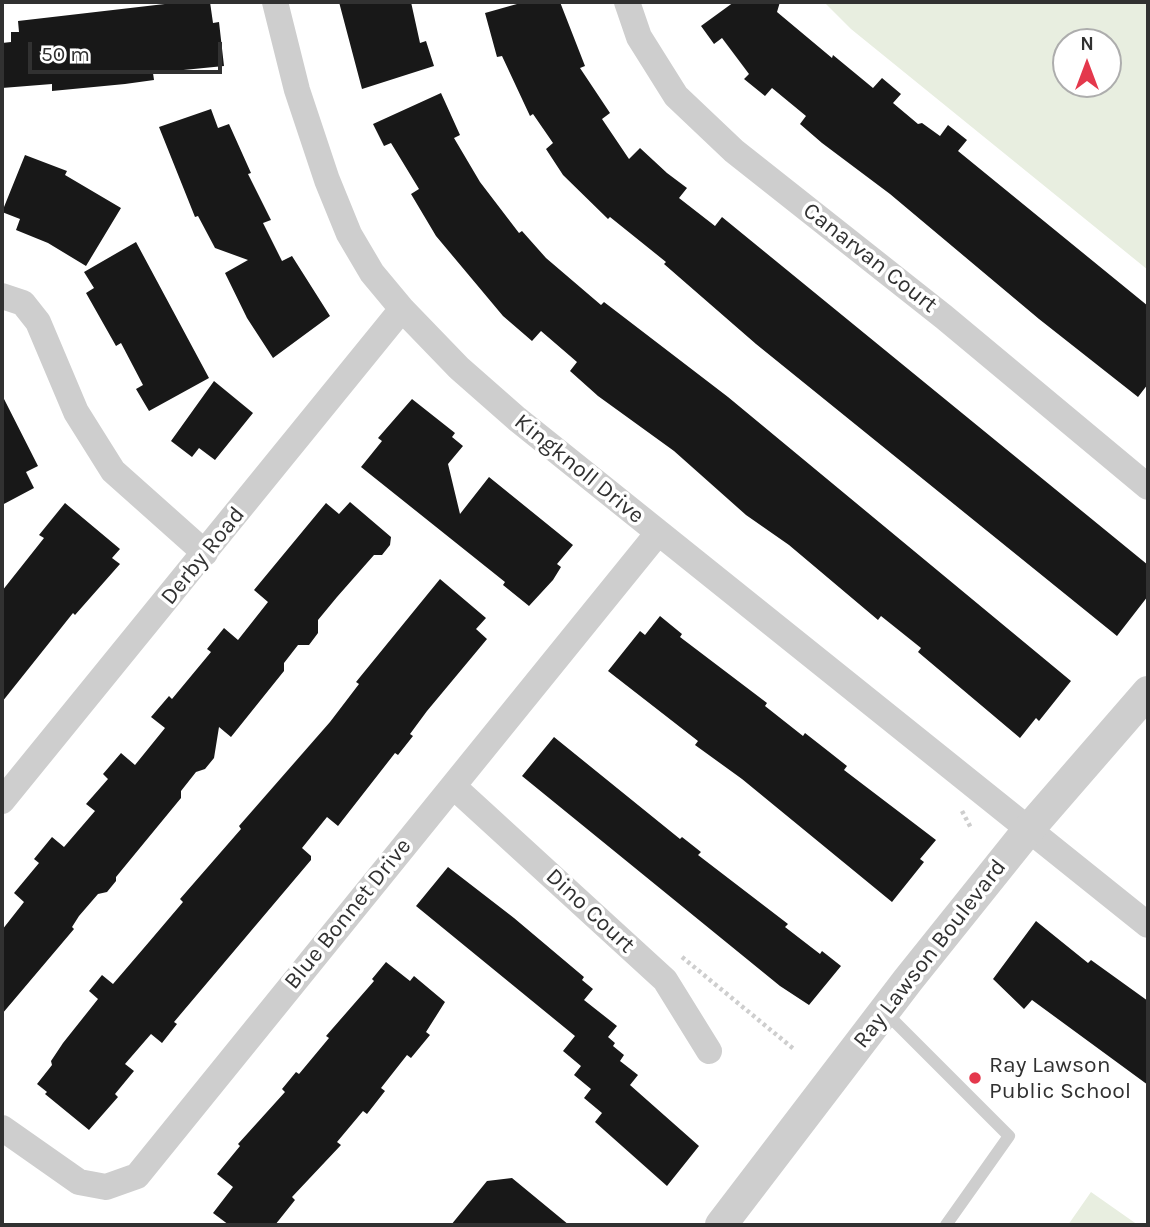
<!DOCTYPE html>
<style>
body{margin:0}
#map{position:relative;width:1150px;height:1227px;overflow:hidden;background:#fff;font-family:Karla,sans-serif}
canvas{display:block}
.frame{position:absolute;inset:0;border:4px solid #313131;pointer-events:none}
.north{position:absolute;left:1052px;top:28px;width:70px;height:70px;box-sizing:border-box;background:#fff;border:2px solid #adadad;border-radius:50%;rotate:0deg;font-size:19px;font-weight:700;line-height:28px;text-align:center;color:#313131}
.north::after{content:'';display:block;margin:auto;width:24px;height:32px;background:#e4384c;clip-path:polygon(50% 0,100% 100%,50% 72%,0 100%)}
.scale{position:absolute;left:28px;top:42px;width:194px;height:32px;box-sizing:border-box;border:4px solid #313131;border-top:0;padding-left:9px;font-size:21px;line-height:24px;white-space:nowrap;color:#313131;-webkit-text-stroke:5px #fff;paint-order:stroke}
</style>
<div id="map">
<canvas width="1150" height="1227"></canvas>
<div class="frame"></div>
<div class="north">N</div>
<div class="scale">50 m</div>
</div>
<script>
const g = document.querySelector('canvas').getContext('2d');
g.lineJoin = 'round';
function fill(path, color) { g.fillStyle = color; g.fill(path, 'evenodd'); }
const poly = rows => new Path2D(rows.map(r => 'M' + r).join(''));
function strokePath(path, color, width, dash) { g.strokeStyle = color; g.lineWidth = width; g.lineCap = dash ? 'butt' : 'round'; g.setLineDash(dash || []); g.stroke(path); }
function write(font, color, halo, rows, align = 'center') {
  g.font = font + ' Karla,sans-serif'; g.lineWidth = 7; g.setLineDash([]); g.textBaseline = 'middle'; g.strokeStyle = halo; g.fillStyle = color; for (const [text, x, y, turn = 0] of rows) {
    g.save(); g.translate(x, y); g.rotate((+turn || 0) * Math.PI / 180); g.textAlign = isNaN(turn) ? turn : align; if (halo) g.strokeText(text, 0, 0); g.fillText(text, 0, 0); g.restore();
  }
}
fill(poly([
 [824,2,1148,2,1148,270,851,29],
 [1066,42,1108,42,1108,84,1066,84],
 [1091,1192,1138,1225,1068,1225]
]), '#e8eee0');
fill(poly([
 [182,2,210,2,213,23,219,22,224,66,153,73,154,80,125,84,52,91,52,84,2,88,2,43,11,42,11,32,19,32,18,21],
 [339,2,411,2,420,43,426,41,434,66,362,89],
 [524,2,560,2,585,66,580,68,610,113,602,119,629,159,640,148,667,173,687,188,679,198,715,226,722,217,1148,565,1148,596,1117,636,756,344,664,264,666,262,610,217,608,219,563,175,546,149,553,143,533,114,530,116,502,56,497,57,485,13],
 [734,2,780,2,777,12,832,58,833,55,873,88,882,78,901,94,893,103,918,124,922,123,940,136,948,125,967,140,958,151,1148,306,1148,384,1138,397,1039,319,890,194,822,143,800,124,806,116,772,88,765,96,744,79,749,74,722,38,714,44,701,26],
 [441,93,460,135,454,138,480,182,519,233,522,231,546,258,601,305,604,302,728,397,1071,681,1039,721,1036,718,1020,738,918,652,921,648,881,616,878,620,789,545,746,515,674,451,598,396,570,371,577,362,541,331,532,341,503,316,436,236,411,194,419,189,391,143,384,146,373,124],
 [211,109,218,128,229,124,251,173,248,174,271,220,263,223,282,261,292,256,330,316,273,358,247,318,225,273,248,260,215,248,198,216,195,217,159,127],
 [25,155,67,171,65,175,121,208,86,266,48,243,16,230,20,219,2,212],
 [136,242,209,378,149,411,136,389,143,385,121,343,116,346,86,293,94,288,84,272],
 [214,381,253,413,215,460,199,448,192,457,171,441],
 [2,395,38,466,26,472,34,488,2,505],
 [412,399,455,433,452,437,463,446,448,464,460,514,489,477,573,545,557,564,561,567,553,580,529,606,503,585,505,582,361,467,382,441,378,438],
 [350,502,391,537,390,545,382,555,374,555,337,597,318,620,318,633,309,645,298,645,284,663,284,671,231,737,219,727,214,758,205,769,196,772,181,791,181,798,116,877,116,881,107,892,98,894,79,916,72,927,74,929,2,1014,2,930,24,902,14,893,39,863,34,859,52,837,64,847,95,811,86,804,108,779,103,774,121,753,135,765,165,728,151,717,169,696,172,699,211,652,207,649,224,628,238,640,268,602,254,590,326,503,339,514],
 [65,503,120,549,112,558,120,564,75,615,73,613,2,702,2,591,44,538,39,535],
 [440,579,486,618,476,629,487,639,427,711,410,734,413,736,398,755,395,753,338,826,327,817,302,848,311,856,311,860,174,1022,177,1024,162,1043,151,1034,125,1064,134,1071,115,1094,118,1097,89,1130,45,1094,47,1092,37,1084,52,1065,51,1061,63,1043,98,999,89,991,102,975,113,984,149,942,183,902,180,899,241,829,239,826,330,722,359,684,356,682],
 [660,616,682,634,680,637,767,703,765,706,803,736,805,733,828,751,847,766,844,770,936,840,920,859,924,862,892,902,742,779,695,745,698,741,608,671,640,631,645,635],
 [554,737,680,839,682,837,701,852,698,855,788,924,785,927,820,954,822,951,841,966,809,1005,780,986,522,776],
 [448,867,514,918,584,977,582,980,593,989,584,1000,617,1026,608,1037,615,1043,613,1046,624,1055,620,1061,638,1075,630,1085,699,1146,667,1186,595,1122,602,1113,584,1098,591,1089,574,1075,581,1066,563,1051,575,1036,416,906],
 [1036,921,1088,963,1091,960,1148,1001,1148,1085,1032,1000,1024,1009,993,979],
 [386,962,410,981,414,976,445,1002,426,1032,430,1035,411,1058,407,1055,381,1088,385,1091,367,1114,363,1111,337,1142,341,1145,292,1197,295,1200,275,1225,229,1225,213,1213,233,1187,217,1174,240,1146,238,1144,285,1092,282,1089,296,1072,299,1074,329,1038,326,1036,374,981,372,979],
 [512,1178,569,1225,451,1225,487,1181]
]), '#181818');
strokePath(poly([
 [962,811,971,828],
 [682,957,795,1050]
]), '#cecece', 4.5, [3.5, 3.5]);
strokePath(poly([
 [884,1011,1009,1136,946,1225]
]), '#cecece', 12);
strokePath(poly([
 [275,2,297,90,327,180,349,234,372,273,402,309,459,368,517,419,1148,925],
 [627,2,639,37,676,96,734,151,944,317,1148,487],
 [2,296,23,303,38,322,76,412,113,471,205,553],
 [453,786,665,980,709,1051],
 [2,801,402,309],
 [2,1128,79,1182,106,1187,137,1176,658,533]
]), '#cecece', 26);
strokePath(poly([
 [721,1225,908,980,1029,829,1148,692]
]), '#cecece', 32);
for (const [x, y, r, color] of [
 [975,1078,7,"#e4384c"]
]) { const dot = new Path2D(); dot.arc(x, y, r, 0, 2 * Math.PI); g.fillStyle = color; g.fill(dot); strokePath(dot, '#fff', 2.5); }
write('23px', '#313131', '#fff', [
 ["Canarvan Court",870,258,38],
 ["Kingknoll Drive",579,469,39],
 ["Derby Road",203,556,-51],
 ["Dino Court",590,911,43],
 ["Blue Bonnet Drive",348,914,-51],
 ["Ray Lawson Boulevard",930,954,-52]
]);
write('23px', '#313131', '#fff', [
 ["Ray Lawson",989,1065],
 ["Public School",989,1091]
], 'left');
</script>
